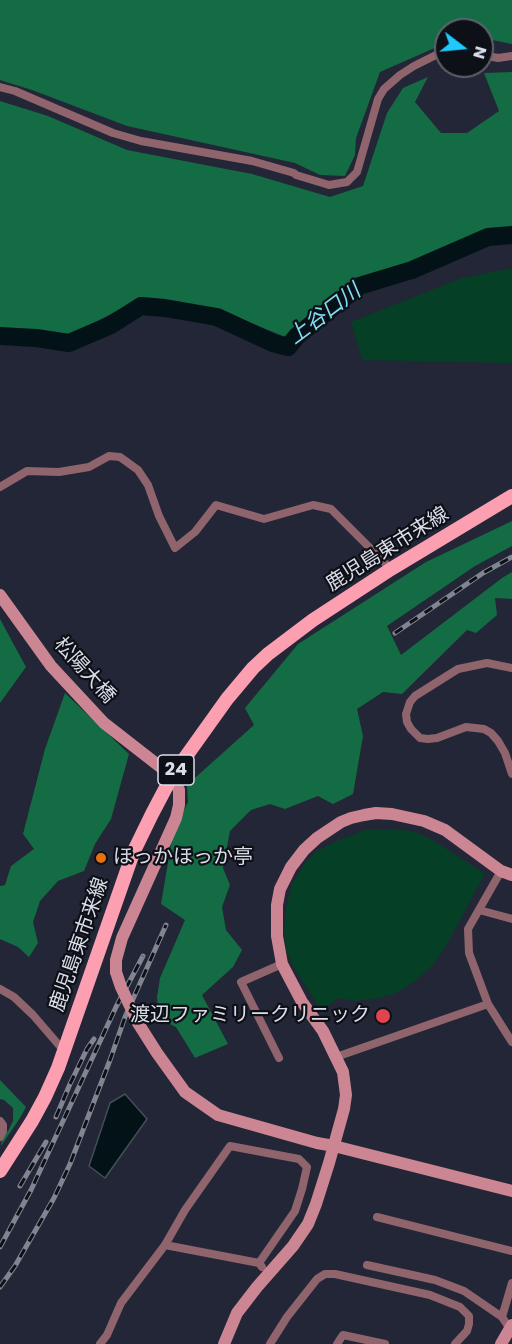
<!DOCTYPE html>
<meta charset="utf-8">
<style>
body{margin:0}
#map{position:relative;width:512px;height:1344px;overflow:hidden;background:#232636;font-family:Poppins,sans-serif}
canvas{display:block}
.north{position:absolute;left:434px;top:18px;width:60px;height:60px;box-sizing:border-box;background:#0e1017;border:2px solid #60626b;border-radius:50%;rotate:106deg;font-size:16px;font-weight:700;line-height:24px;text-align:center;color:#dbdde8}
.north::after{content:'';display:block;margin:auto;width:21px;height:27px;background:#1fc9fd;clip-path:polygon(50% 0,100% 100%,50% 72%,0 100%)}
</style>
<div id="map">
<canvas width="512" height="1344"></canvas>
<div class="north">N</div>
</div>
<script>
const g = document.querySelector('canvas').getContext('2d');
g.lineJoin = 'round';
function fill(path, color) { g.fillStyle = color; g.fill(path, 'evenodd'); }
const poly = rows => new Path2D(rows.map(r => 'M' + r).join(''));
function strokePath(path, color, width, dash) { g.strokeStyle = color; g.lineWidth = width; g.lineCap = dash ? 'butt' : 'round'; g.setLineDash(dash || []); g.stroke(path); }
function write(font, color, halo, rows, align = 'center') {
  g.font = font + ' Poppins,"Noto Sans JP",sans-serif'; g.lineWidth = 4.5; g.setLineDash([]); g.textBaseline = 'middle'; g.strokeStyle = halo; g.fillStyle = color; for (const [text, x, y, turn = 0] of rows) {
    g.save(); g.translate(x, y); g.rotate((+turn || 0) * Math.PI / 180); g.textAlign = isNaN(turn) ? turn : align; if (halo) g.strokeText(text, 0, 0); g.fillText(text, 0, 0); g.restore();
  }
}
fill(poly([
 [512,268,512,363,362,360,351,322,462,278],
 [380,829,398,829,415,832,431,839,485,874,447,944,433,965,414,982,394,994,373,999,356,1001,338,998,321,1011,293,966,286,950,284,930,286,908,292,884,306,862,317,851,337,841,365,830]
]), '#053f25');
fill(poly([
 [0,0,512,0,512,44,482,38,482,30,446,30,446,43,380,72,356,138,355,155,345,176,320,175,295,163,127,126,32,90,0,80],
 [512,72,512,229,485,230,407,265,350,283,288,338,219,310,139,299,69,336,0,330,0,101,48,116,127,150,252,174,330,197,363,186,387,113,403,88,428,77,415,102,441,133,467,133,499,111,484,73],
 [512,521,512,546,475,566,387,626,401,655,502,578,512,572,512,599,495,598,497,615,476,633,467,630,402,694,383,692,357,709,363,736,353,794,333,804,318,796,285,809,270,804,251,810,230,831,223,868,230,885,222,907,226,930,242,950,233,967,202,995,228,1044,195,1058,176,1027,159,1019,157,997,160,978,185,920,161,904,173,833,188,802,187,785,254,725,245,708,298,644,426,562],
 [0,619,26,667,0,703],
 [65,693,129,754,111,819,95,844,84,871,58,881,40,901,33,922,38,943,29,957,18,947,0,939,0,886,5,885,11,866,34,849,23,834,45,749],
 [0,1080,26,1107,20,1118,1,1146,2,1138,8,1131,13,1121,13,1108,4,1100,0,1099]
]), '#136c43');
const water = poly([
 [125,1094,147,1119,105,1178,89,1166,110,1103,125,1094]
]);
fill(water, '#021216');
strokePath(water, '#434f55', 1.5);
strokePath(poly([
 [0,336,36,338,69,343,111,325,141,306,165,308,217,317,273,343,288,347,297,336,359,286,412,270,488,237,512,235]
]), '#021216', 18);
strokePath(poly([
 [482,55,498,58,512,56],
 [0,87,15,91,113,133,141,141,252,161,294,173,296,175,329,185,347,182,357,172,378,99,384,89,400,75,414,66,436,55,446,53],
 [0,487,27,471,59,472,89,467,109,456,120,457,138,470,148,485,159,516,175,548,195,532,216,505,264,519,313,505,331,509,391,569],
 [512,668,487,663,458,669,415,696,410,702,406,714,407,722,411,729,420,738,428,739,437,738,466,727,484,729,491,733,498,741,505,753,512,774],
 [479,910,512,919],
 [0,989,14,997,33,1015,64,1051],
 [488,1004,512,1042],
 [336,1057,488,1004,469,953,468,929,501,871],
 [279,1058,241,982,282,964],
 [0,1121,3,1125,3,1131,0,1137],
 [377,1217,512,1251],
 [165,1245,259,1263,262,1267],
 [367,1265,435,1280,464,1291,502,1317,510,1329],
 [502,1317,512,1283],
 [100,1344,107,1335,121,1303,165,1245,185,1210,230,1146,299,1159,307,1167,302,1189,295,1211,259,1263],
 [270,1344,287,1317,317,1279,325,1274,335,1274,430,1295,460,1307,469,1316,469,1324,467,1331,455,1344],
 [337,1344,343,1335,385,1344]
]), '#90646c', 8);
strokePath(poly([
 [0,595,51,666,104,723,172,776,179,790,179,805,176,818,122,938,116,960,116,972],
 [138,1023,157,1053,185,1092,218,1115,317,1143,334,1146,512,1191],
 [224,1344,237,1313,257,1287,293,1246,308,1224,316,1204,329,1163,344,1109,346,1095,343,1072,323,1031,302,1002,282,964,277,936,277,905,280,889,291,867,304,850,317,838,341,822,351,818,364,815,376,813,392,814,424,821,445,830,501,871,512,875],
 [501,1344,512,1325]
]), '#cc8693', 12);
strokePath(poly([
 [0,1171,32,1121,45,1097,58,1068,133,853,152,814,172,776,227,699,253,668,268,654,313,620,391,569,512,496]
]), '#fb9fb1', 14);
const rail = poly([
 [395,633,483,573,512,557],
 [56,1117,70,1084,87,1049,94,1039],
 [20,1186,46,1142],
 [0,1247,31,1190,116,1007,143,956],
 [0,1287,15,1266,54,1198,70,1164,110,1060,125,1017,166,925]
]);
strokePath(rail, '#818491', 5);
strokePath(rail, '#0e1017', 3, [9]);
strokePath(poly([
 [116,972,121,987,138,1023]
]), '#cc8693', 12);
for (const [x, y, r, color] of [
 [101,858,6,"#e8710a"],
 [383,1016,8,"#e0444e"]
]) { const dot = new Path2D(); dot.arc(x, y, r, 0, 2 * Math.PI); g.fillStyle = color; g.fill(dot); strokePath(dot, '#0e1017', 2); }
for (const [x, y, w] of [
 [176,770,36]
]) { const box = new Path2D(); box.roundRect(x - w / 2, y - 15, w, 30, 4.5); g.fillStyle = '#0e1017'; g.fill(box); strokePath(box, '#dbdde8', 1.5); }
write('bold 18px', '#dbdde8', null, [
 ["24",176,770]
]);
write('20px', '#dbdde8', '#0e1017', [
 ["鹿児島東市来線",388,550,-32],
 ["松陽大橋",84,671,48],
 ["鹿児島東市来線",80,945,-71]
]);
write('20px', '#dbdde8', '#0e1017', [
 ["ほっかほっか亭",113,858],
 ["渡辺ファミリークリニック",370,1016,"right"]
], 'left');
write('italic 21px', '#7fe0f5', '#0e1017', [
 ["上谷口川",325,315,-37]
]);
</script>
